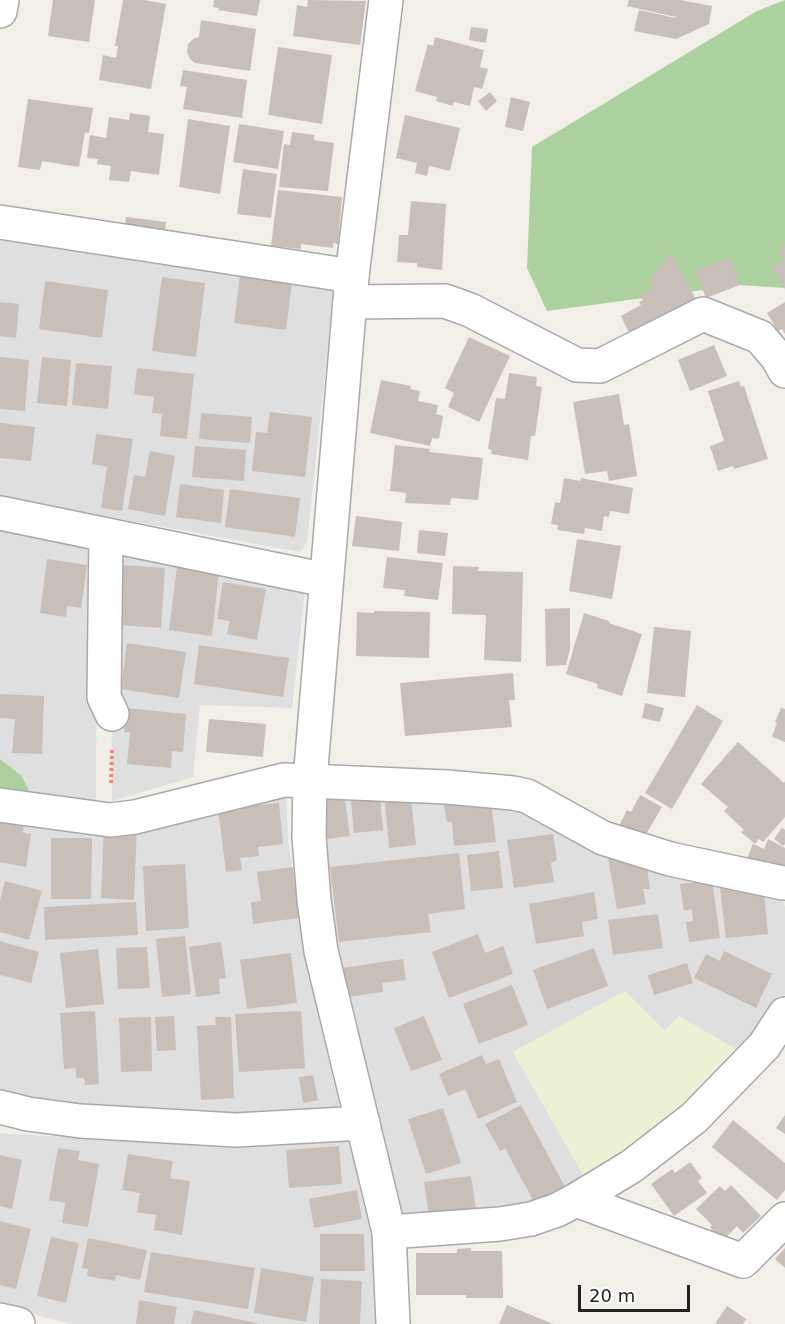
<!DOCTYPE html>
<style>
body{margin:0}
#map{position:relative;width:785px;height:1324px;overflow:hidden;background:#f2efe9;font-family:"DejaVu Sans",sans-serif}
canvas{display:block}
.scale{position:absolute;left:578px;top:1285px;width:112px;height:27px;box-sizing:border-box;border:3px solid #222;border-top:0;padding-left:8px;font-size:18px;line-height:21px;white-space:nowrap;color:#222;-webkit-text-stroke:4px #fff;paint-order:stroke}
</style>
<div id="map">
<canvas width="785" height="1324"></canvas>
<div class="scale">20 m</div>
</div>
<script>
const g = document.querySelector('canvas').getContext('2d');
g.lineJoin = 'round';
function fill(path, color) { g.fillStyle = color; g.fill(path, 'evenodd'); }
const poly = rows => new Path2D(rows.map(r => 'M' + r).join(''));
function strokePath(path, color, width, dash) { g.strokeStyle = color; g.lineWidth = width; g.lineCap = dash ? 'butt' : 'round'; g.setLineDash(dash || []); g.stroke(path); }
fill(poly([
 [0,232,328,280,334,290,307,542,300,552,0,497],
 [0,529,89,541,97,552,96,805,33,799,22,776,0,759],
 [118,543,305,590,292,708,200,705,193,777,112,801,111,553],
 [286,783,288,839,300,918,342,1103,334,1109,282,1117,134,1115,0,1095,0,813,79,826],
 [311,785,501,794,782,896,785,907,785,994,778,1012,741,1052,665,1031,625,991,513,1052,589,1185,513,1214,404,1218,331,945],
 [0,1133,213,1146,353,1137,371,1206,375,1324,72,1324,0,1306]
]), '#e0dfdf');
fill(poly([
 [625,991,664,1030,679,1016,741,1052,652,1138,589,1185,513,1052]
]), '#eef0d5');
fill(poly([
 [785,0,785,288,740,285,547,311,527,268,532,147,757,11],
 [0,759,22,776,33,799,0,793]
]), '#add19e');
fill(poly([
 [53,0,95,0,89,42,48,36],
 [123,0,144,0,166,4,151,89,99,80,103,55,116,58,118,46,115,46],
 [214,0,260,0,257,16,218,10,219,8,213,7],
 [308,0,366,1,360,45,293,36,297,5,307,7],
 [629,0,680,0,712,6,709,24,676,39,634,31,639,10,676,18,678,9,676,17,627,6],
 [201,20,256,29,250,71,195,63,190,59,187,52,188,44,193,39,199,37],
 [471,27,488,29,486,43,469,40],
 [435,37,484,50,480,67,488,69,482,89,474,87,470,106,454,102,453,106,436,101,437,97,415,91,428,44,433,46],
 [278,47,332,55,322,124,268,115],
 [183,70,247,80,242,118,183,109,187,87,180,86],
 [490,92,497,101,486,111,478,101],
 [511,97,530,102,523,131,505,127],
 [28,99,93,108,89,133,85,132,79,167,42,161,40,170,18,167],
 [130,113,150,116,148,132,164,134,159,175,131,171,129,182,109,180,111,166,97,164,98,159,87,158,90,135,106,138,109,117,129,120],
 [405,115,460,128,450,171,429,166,427,176,415,173,417,163,396,158],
 [188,119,230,126,220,194,179,187],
 [239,124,284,131,278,169,233,162],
 [292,132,314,135,314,140,334,143,328,191,279,187,284,144,290,145],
 [243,169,277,174,271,218,237,214],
 [278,190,342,197,338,244,333,243,333,248,301,244,301,249,271,246],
 [411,201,446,204,442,270,417,267,417,263,397,262,399,235,408,235],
 [126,217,166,222,165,231,125,226],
 [785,244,785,289,772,267,784,260,778,249],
 [671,252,699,305,632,339,621,316,641,305,639,302,643,300,640,295,653,288,649,281],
 [730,258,740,285,706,298,695,271],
 [240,275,292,282,286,330,234,323],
 [162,277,205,283,196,357,152,351],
 [45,281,108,290,102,338,39,329],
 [0,302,19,304,16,338,0,336],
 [785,302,785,334,782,329,778,331,767,313],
 [469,337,510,356,479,422,448,407,454,393,445,388],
 [714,345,727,376,690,391,678,360],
 [0,357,29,360,25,411,0,409],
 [42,357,71,360,67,406,37,403],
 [76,363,112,366,108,409,72,405],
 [137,368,194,374,187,439,160,436,162,414,152,413,154,397,134,394],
 [509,373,537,377,536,386,542,387,535,436,531,436,528,460,491,454,492,450,488,449,496,398,505,399],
 [381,380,411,386,410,389,420,391,418,401,438,405,436,414,443,416,439,439,432,438,430,446,370,433],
 [739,381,741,387,744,386,768,459,734,469,733,466,718,471,710,446,724,441,708,391],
 [619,394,624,425,629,424,637,476,609,481,607,471,585,474,573,402],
 [270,412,312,417,305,477,252,471,256,432,267,433],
 [201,413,252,417,250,443,199,439],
 [0,423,35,427,31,461,0,458],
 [96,434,133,439,122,511,101,508,107,467,92,464],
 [395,445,430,449,429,452,483,458,478,500,451,498,450,505,405,503,406,493,390,491],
 [195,446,246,450,244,481,192,477],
 [150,451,175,456,165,516,128,509,134,475,145,477],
 [564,478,580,481,581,478,633,488,629,514,610,511,609,517,604,516,602,531,585,528,584,534,557,530,558,525,551,524,555,502,560,503],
 [180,484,224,490,221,523,176,517],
 [230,489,300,498,295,537,225,527],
 [356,516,402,522,399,551,352,546],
 [419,530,448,533,445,556,417,553],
 [577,539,621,546,612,599,569,591],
 [387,557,443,563,438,600,404,596,405,590,383,588],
 [47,559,87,565,81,608,67,606,66,617,40,613],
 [122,565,165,568,161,628,119,625],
 [453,566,479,567,478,571,523,572,521,662,484,660,486,615,452,614],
 [177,567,219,572,212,636,169,630],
 [223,582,266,589,257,640,227,634,230,621,217,619],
 [570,608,570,649,566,665,546,666,545,609],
 [375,611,430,612,429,658,356,656,357,612,374,613],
 [584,613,609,621,609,623,642,634,622,696,597,688,598,684,566,674],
 [654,627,691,631,685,697,647,693],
 [127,643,186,652,179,698,121,689],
 [199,645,289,658,283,697,194,684],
 [513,673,515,700,509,700,512,727,405,736,400,683],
 [0,694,44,696,42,754,12,753,15,719,0,718],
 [645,703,664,708,660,722,642,718],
 [697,705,723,721,672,809,645,793],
 [126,708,186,714,183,752,172,751,171,768,127,764,130,732,124,732],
 [781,708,785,709,785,742,772,737,777,723,775,722],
 [209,719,266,724,263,757,206,752],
 [738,742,784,783,785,781,785,817,763,842,759,839,755,844,741,832,744,830,724,811,728,807,701,784],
 [343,788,350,836,319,840,313,792],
 [379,788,383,830,354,833,350,790],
 [410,790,416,845,389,848,384,792],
 [490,794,496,842,454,846,452,822,447,822,443,799],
 [640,795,662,807,645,836,618,828,627,810,631,812],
 [279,803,283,844,258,847,259,856,240,858,242,870,226,872,218,809],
 [0,820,24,824,23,833,31,834,26,867,0,862],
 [104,824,137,825,134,900,101,898],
 [782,828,785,830,785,844,783,846,774,839],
 [553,834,557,860,551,863,554,882,514,888,507,840],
 [51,838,92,838,91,899,51,899],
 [768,839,785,848,785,866,781,875,746,861,753,844,764,849],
 [499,851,503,888,471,891,467,855],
 [459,853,465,909,428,914,431,932,339,942,330,867],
 [636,854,646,861,650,889,643,889,646,904,617,909,608,858],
 [185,864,189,928,146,931,143,866],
 [293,867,299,918,253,924,251,902,261,901,257,872],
 [712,880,720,938,689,942,686,922,693,921,692,909,684,911,680,884],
 [5,881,42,891,29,940,0,932,0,901],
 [763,884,768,934,726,938,720,888],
 [594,892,598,919,582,922,584,936,536,944,529,904],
 [136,902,138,935,45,940,44,907],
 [658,914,663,948,613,955,608,920],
 [478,934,485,953,503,946,513,974,449,998,432,952],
 [185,936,191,994,162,997,156,939],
 [0,941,39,952,31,983,0,975],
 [221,942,226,978,219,979,220,994,196,997,189,947],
 [147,947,150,988,118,989,116,948],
 [594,948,608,986,547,1009,533,970],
 [98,949,104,1004,66,1008,60,953],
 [724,951,772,974,756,1008,694,978,706,954,720,961],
 [291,953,297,1003,247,1009,240,960],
 [403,959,406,980,382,983,383,992,347,997,342,968],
 [687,963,693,983,654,995,648,975],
 [512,985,528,1025,479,1044,463,1004],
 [95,1011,99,1084,85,1085,84,1078,76,1078,76,1068,64,1069,60,1013],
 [301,1011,305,1068,239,1072,235,1014],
 [174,1016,176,1050,157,1051,155,1017],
 [424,1016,442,1060,411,1071,394,1028],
 [151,1017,152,1071,121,1072,119,1018],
 [215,1017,231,1017,234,1098,201,1100,197,1026,216,1025],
 [482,1055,486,1064,499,1059,517,1102,478,1119,465,1089,448,1096,439,1074],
 [313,1075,318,1100,303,1103,299,1077],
 [521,1105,565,1187,535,1204,505,1148,500,1151,485,1124],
 [443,1108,461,1163,426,1174,408,1119],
 [785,1115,785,1134,776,1128],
 [733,1120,785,1163,785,1190,777,1200,712,1147],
 [339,1146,342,1184,289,1188,286,1150],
 [58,1148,80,1151,78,1160,99,1164,88,1227,62,1223,65,1203,49,1200],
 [128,1154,173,1161,170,1178,190,1181,182,1235,154,1230,156,1215,137,1212,140,1193,122,1190],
 [0,1155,22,1160,12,1209,0,1206],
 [690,1162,702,1178,698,1181,707,1193,674,1216,651,1184,672,1169,675,1173],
 [471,1176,476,1210,429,1216,424,1182],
 [731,1185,761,1216,743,1233,737,1226,723,1240,710,1228,712,1225,696,1209,720,1186,725,1191],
 [357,1190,362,1219,314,1228,309,1199],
 [0,1221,31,1229,16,1289,0,1285],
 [320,1234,364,1234,365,1271,320,1271],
 [51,1237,79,1243,66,1303,37,1296],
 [88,1238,147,1250,140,1280,116,1275,115,1281,87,1276,88,1269,82,1268],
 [471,1248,471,1251,502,1251,503,1298,466,1298,466,1295,416,1295,416,1253,457,1253,457,1249],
 [785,1248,785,1268,775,1259],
 [151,1252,255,1268,248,1309,144,1292],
 [261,1268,314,1277,306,1322,254,1313],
 [321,1279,362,1281,360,1324,319,1324],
 [139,1300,177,1307,174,1324,136,1324],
 [507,1305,553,1324,499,1324],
 [727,1306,746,1319,743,1324,715,1324],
 [194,1310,257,1323,257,1324,191,1324]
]), '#c7bfb8');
const minor = poly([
 [0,11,2,0],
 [0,222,352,276],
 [350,302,445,301,470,310,577,365,600,366,703,314,760,337,777,357,785,371],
 [0,513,326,580],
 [106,536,104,697,112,714],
 [0,805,110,820,135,817,284,780,447,787,513,793,527,796,603,838,670,859,783,883],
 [0,1107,28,1114,80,1121,236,1130,363,1123],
 [576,1200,743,1261,785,1219],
 [389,1232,500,1224,531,1219,557,1210,576,1200,632,1166,694,1118,764,1046,785,1014],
 [0,1320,18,1324]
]);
const tertiary = poly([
 [386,0,352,276,310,780,309,837,314,900,321,951,389,1232,393,1324]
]);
strokePath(minor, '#a9a9a9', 36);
strokePath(tertiary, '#a9a9a9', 36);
strokePath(poly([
 [111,783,112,749]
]), '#fa8072', 4, [3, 3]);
strokePath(minor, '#fff', 33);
strokePath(tertiary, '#fff', 33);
</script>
